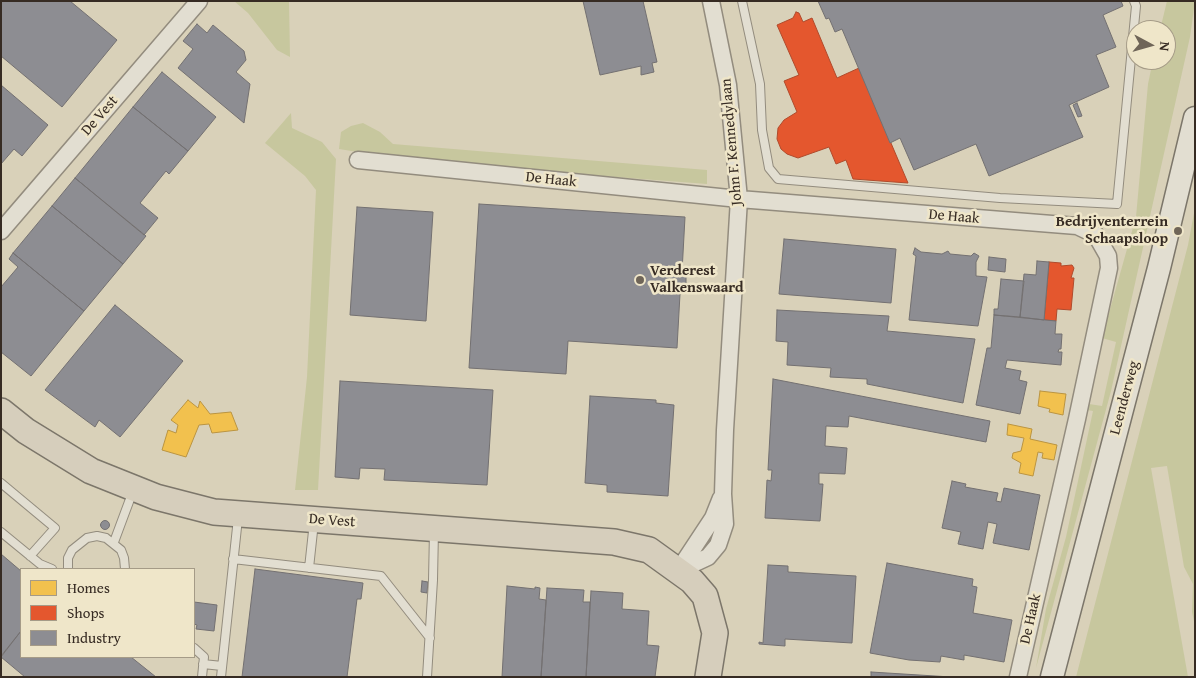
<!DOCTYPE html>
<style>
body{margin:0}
#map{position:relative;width:1196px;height:678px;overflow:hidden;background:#d9d1b9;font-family:"Gentium Book Plus",serif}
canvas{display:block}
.frame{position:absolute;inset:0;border:2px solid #362b23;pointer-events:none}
.legend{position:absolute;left:20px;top:568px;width:175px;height:90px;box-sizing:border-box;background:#efe6c9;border:1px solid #a59b87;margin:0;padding:6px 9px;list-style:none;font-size:15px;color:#362b23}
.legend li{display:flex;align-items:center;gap:10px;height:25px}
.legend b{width:25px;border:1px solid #a59b87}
.north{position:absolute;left:1126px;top:20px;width:50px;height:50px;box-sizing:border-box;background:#efe6c9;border:1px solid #a59b87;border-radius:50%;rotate:96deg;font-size:14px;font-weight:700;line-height:20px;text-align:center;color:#362b23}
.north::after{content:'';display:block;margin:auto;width:18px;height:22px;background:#6f6558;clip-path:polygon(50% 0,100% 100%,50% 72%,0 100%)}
</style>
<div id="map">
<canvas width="1196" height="678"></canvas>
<div class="frame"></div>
<ul class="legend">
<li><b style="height:14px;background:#f2c14e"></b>Homes</li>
<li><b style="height:14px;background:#e4572e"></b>Shops</li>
<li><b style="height:14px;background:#8d8d92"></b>Industry</li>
</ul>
<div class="north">N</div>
</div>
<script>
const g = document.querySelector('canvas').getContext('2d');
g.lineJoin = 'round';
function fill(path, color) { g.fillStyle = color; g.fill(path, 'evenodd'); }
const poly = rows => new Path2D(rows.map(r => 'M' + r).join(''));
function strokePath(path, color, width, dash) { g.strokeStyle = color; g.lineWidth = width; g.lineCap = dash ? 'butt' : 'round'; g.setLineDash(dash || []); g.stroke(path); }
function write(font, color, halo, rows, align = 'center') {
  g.font = font + ' "Gentium Book Plus",serif'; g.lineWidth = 5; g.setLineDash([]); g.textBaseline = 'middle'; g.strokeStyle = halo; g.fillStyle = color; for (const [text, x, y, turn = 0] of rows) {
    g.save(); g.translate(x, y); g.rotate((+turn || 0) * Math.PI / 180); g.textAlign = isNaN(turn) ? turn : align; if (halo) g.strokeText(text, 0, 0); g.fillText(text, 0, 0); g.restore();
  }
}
fill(poly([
 [234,1,289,1,290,57,277,50,248,13],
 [1167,1,1195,1,1190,37,1111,391,1036,668,1046,609,1066,537,1093,411,1087,410,1089,404,1102,406,1116,342,1102,338,1136,217,1148,84,1153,60,1166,60,1166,30,1160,30],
 [291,113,292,128,322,142,336,159,318,490,295,490,307,377,316,190,305,176,265,143],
 [363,123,380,132,393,144,707,170,707,184,512,169,389,157,339,149,341,132,351,126],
 [1195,208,1195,626,1192,612,1193,584,1184,567,1167,466,1151,468,1188,677,1076,677,1188,245]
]), '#c7c79e');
const homes = poly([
 [1040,391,1066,394,1063,415,1049,412,1050,409,1038,406,1040,391],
 [188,400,198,408,200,401,210,414,231,412,238,430,212,433,209,424,199,425,186,457,162,450,168,430,176,433,178,425,171,420,188,400],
 [1008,424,1032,429,1030,439,1057,445,1054,460,1042,458,1043,453,1038,452,1033,476,1019,473,1021,463,1012,458,1013,453,1021,451,1024,438,1007,435,1008,424]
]);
fill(homes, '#f2c14e');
strokePath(homes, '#ba9441', 1);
const shops = poly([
 [796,12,799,13,803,22,812,18,837,78,859,68,908,183,853,179,846,160,836,164,829,147,798,158,787,154,781,149,777,139,778,128,784,120,797,112,784,81,799,75,777,25,793,18,796,12],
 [1049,262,1061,263,1061,266,1072,265,1074,268,1071,278,1074,278,1071,310,1057,309,1056,321,1044,320,1049,262]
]);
fill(shops, '#e4572e');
strokePath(shops, '#b04a2b', 1);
const industry = poly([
 [1,1,70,1,117,40,62,107,1,56,1,1],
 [583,1,643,1,657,62,652,63,654,72,641,75,641,66,600,75,583,1],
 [818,1,1121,1,1123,6,1103,15,1116,47,1096,55,1109,87,1069,105,1083,137,989,176,976,144,914,170,900,138,890,143,842,29,835,32,829,18,826,19,818,1],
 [197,24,207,33,213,25,244,51,246,60,236,72,250,84,244,123,178,68,193,49,183,41,197,24],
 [162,72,216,117,188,151,133,107,162,72],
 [1,85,48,125,22,156,14,149,1,164,1,85],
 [1077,103,1082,116,1078,117,1073,105,1077,103],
 [133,107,188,151,169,174,166,171,140,203,158,218,144,235,75,178,133,107],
 [75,178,146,236,123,264,52,206,75,178],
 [479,204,685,217,682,272,686,277,686,288,680,294,677,348,568,341,566,374,469,368,479,204],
 [52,206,123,264,84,311,13,253,52,206],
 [357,207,433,212,426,321,350,315,357,207],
 [784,239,896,249,891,303,779,294,784,239],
 [915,248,921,252,942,254,948,251,950,254,971,256,974,253,979,256,976,262,976,276,987,277,978,326,909,320,916,256,913,254,915,248],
 [13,253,84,311,31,376,1,352,1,287,18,267,9,259,13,253],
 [989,257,1006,259,1005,272,988,270,989,257],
 [1037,261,1049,262,1044,320,1020,317,1024,274,1036,275,1037,261],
 [1001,279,1024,281,1020,317,994,315,994,309,998,309,1001,279],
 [115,305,183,361,120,437,99,420,95,427,45,390,115,305],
 [777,310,889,316,887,331,975,339,963,403,867,384,867,379,830,377,831,368,787,365,788,342,776,341,777,310],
 [994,315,1056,321,1055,334,1062,334,1061,349,1059,349,1058,352,1062,352,1061,365,1007,360,1005,368,1021,371,1019,380,1027,382,1020,414,976,405,987,348,991,348,994,315],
 [773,379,990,421,986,442,849,416,848,427,826,426,825,446,847,448,845,474,819,473,819,484,823,484,820,521,765,518,767,480,771,481,772,470,768,470,773,379],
 [340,381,493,390,487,485,384,480,385,469,360,468,359,479,335,477,340,381],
 [590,396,656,400,656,403,674,405,668,496,607,492,607,485,585,483,590,396],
 [952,481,966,484,965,487,998,493,996,501,1001,502,1004,488,1040,495,1029,550,993,543,997,524,988,522,983,549,958,544,961,532,942,528,952,481],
 '100.5 525a4.5 4.5 0 1 1 9 0a4.5 4.5 0 1 1-9 0Z',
 [1,554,21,571,21,631,1,656,1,554],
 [887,563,973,579,972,586,977,587,973,613,1012,620,1004,662,964,655,964,660,941,656,940,662,909,660,870,653,887,563],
 [768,565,788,566,788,572,856,576,852,643,785,639,785,646,759,644,759,642,763,643,768,565],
 [255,569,363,583,361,599,357,599,347,677,242,677,255,569],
 [422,581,428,582,427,593,421,592,422,581],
 [507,586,535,589,535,587,540,588,539,599,546,600,541,677,502,677,507,586],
 [547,588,584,590,583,602,590,602,586,677,541,677,547,588],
 [591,591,623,593,622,609,649,611,647,645,659,646,655,677,586,677,591,591],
 [194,602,217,605,214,631,196,629,197,625,194,624,194,602],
 [21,631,21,657,131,657,156,677,25,677,1,657,21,631],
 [871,672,951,677,871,677,871,672]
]);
fill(industry, '#8d8d92');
strokePath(industry, '#737071', 1);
const lane = poly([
 [742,1,760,84,762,130,769,168,778,179,1000,198,1117,204,1136,6,1134,1],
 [1,483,55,528,30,556],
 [1,532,40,564,52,569],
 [114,542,133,491],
 [233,559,381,576,430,638],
 [309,568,314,522],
 [68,569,68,558,72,550,87,538,97,536,106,538,121,550,124,558,125,569],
 [194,648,204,657,202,677],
 [203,664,222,666],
 [221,677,238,518],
 [427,677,433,580,434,531]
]);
const street = poly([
 [358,160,739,199,1077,226,1096,235,1108,256,1109,268,1077,419,1018,677],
 [1,231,199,1],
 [678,571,708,557,718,545,725,524,723,494,725,430,739,199,728,85,711,1],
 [678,571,713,518,721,498]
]);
const secondary = poly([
 [1052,677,1159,268,1195,118]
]);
const primary = poly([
 [1,411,26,431,91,471,156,497,214,512,614,542,649,550,692,581,705,596,715,633,708,677]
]);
strokePath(lane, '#938c7e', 10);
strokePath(street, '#938c7e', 19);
strokePath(secondary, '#7c766a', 25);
strokePath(primary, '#7c766a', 28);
strokePath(lane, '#e2ded1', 8);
strokePath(street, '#e2ded1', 16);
strokePath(secondary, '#e2ded1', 22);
strokePath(primary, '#d6cebc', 25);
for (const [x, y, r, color] of [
 [1178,231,5,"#6f6558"],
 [640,280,5,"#6f6558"]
]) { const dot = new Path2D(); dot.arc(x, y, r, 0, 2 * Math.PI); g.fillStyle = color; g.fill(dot); strokePath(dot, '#efe6c9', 2); }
write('15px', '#362b23', '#efe6c9', [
 ["De Vest",100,116,-49],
 ["John F. Kennedylaan",732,142,-95],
 ["De Haak",551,180,6],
 ["De Haak",954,217,5],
 ["Leenderweg",1125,398,-75],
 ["De Vest",332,521,4],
 ["De Haak",1031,619,-77]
]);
write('bold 15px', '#362b23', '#efe6c9', [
 ["Bedrijventerrein",1168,222],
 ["Schaapsloop",1168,239],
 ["Verderest",650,271,"left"],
 ["Valkenswaard",650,288,"left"]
], 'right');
</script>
